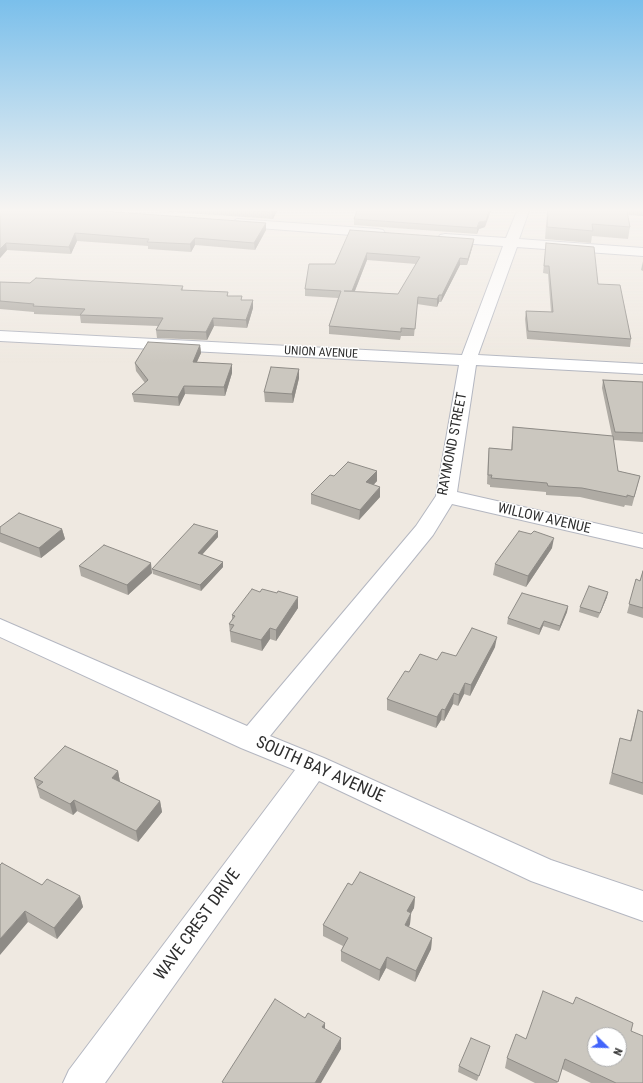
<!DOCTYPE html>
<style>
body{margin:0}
#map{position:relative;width:643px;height:1083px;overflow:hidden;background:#efe9e1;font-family:"Roboto Condensed",sans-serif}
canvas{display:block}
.north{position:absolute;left:587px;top:1027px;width:40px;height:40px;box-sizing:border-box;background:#fff;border:1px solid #ababab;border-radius:50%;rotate:113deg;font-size:11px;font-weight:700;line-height:16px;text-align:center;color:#2e2e2e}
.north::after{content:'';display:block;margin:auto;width:14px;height:18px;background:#4264fb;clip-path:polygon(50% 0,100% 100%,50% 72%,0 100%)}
</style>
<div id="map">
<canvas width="643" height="1083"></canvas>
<div class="north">N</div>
</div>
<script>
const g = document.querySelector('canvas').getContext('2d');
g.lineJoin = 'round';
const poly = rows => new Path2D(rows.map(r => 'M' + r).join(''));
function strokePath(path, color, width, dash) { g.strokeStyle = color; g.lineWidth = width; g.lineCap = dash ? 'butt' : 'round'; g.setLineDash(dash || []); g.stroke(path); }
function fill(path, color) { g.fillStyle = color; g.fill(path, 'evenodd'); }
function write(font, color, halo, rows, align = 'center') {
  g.font = font + ' "Roboto Condensed",sans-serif'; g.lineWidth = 3; g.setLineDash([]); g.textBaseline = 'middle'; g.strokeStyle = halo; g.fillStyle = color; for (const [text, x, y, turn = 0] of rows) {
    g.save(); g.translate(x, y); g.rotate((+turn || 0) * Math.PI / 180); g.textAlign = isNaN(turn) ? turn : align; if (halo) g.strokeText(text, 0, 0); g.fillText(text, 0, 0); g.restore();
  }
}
const minor = poly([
 [517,211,529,211,519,239,643,248,643,256,517,247,478,355,643,364,643,374,476,365,457,492,643,534,643,548,452,504,433,535,270,736,324,758,551,860,643,891,643,921,531,881,319,781,105,1083,63,1083,69,1070,295,770,241,748,0,637,0,619,247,726,416,526,436,496,459,365,0,341,0,331,462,355,503,246,445,242,440,241,438,238,440,235,445,234,506,238,517,211],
 [237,219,378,229,383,230,385,233,383,236,378,237,232,226,230,223,237,219]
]);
strokePath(minor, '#b4b7c1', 2);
fill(minor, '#fff');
fill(poly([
 [0,211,266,223,266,230,255,250,195,245,191,252,148,249,148,246,77,241,71,254,7,250,0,258],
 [159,211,277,211,273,219],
 [547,211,643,211,643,216,628,215,630,227,628,239,592,236,591,243,545,239],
 [354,219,485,227,479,229,477,234,354,225],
 [350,230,473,245,467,265,460,265,441,302,439,302,437,307,417,304,414,336,401,336,400,340,329,334,329,326,338,298,305,296,305,289,335,264],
 [367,260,416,264,398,294,355,291],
 [546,243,598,284,631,339,630,347,527,339,525,319,526,311,551,312,548,274,543,273],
 [643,261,643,271,641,270],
 [0,282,30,283,183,286,183,290,228,292,228,296,242,300,253,300,253,308,247,328,214,326,207,340,157,338,156,330,158,326,81,323,80,316,34,314,34,312,0,309],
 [200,345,201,353,197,362,232,373,225,396,185,394,179,406,134,402,132,394,145,383,136,371,135,363],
 [299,369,299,378,293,403,265,402,264,392],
 [603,380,643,382,643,442,613,440,618,471,640,476,632,506,625,505,624,507,580,497,546,495,546,492,490,487,490,485,487,484,488,457,489,448,511,450,513,427,612,436,602,388],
 [377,471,377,481,373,485,380,497,359,520,311,504,311,494,334,476],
 [0,527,62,529,65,539,41,558,0,542],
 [218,531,218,537,202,555,223,562,223,567,201,591,153,574,152,569],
 [552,548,526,587,493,575,495,564],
 [79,566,152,573,128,595,81,576],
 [643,571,643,618,627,613,636,579,640,581],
 [607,597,598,618,579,612,580,607],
 [568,606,567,612,559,631,543,626,539,635,507,624,508,618],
 [298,608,276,641,270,639,262,651,231,642,229,624,232,619,232,615],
 [495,647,470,696,464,694,458,706,453,704,444,721,441,720,436,728,387,710,387,699,409,672,437,660],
 [638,710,643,712,643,795,609,784,620,738,630,741],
 [118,771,120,782,160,801,162,812,138,842,77,811,73,815,40,798,34,778],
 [0,865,42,885,80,896,83,907,57,939,28,922],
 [352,885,415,897,414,908,411,913,410,924,409,927,432,938,431,949,415,982,386,968,379,981,341,961,341,951,343,946,323,936,323,925],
 [631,1031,643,1083,591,1083,562,1069,557,1083,535,1083,505,1068,507,1058,526,1039],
 [490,1046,488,1052,477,1081,458,1072,459,1066]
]), '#afaba4');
fill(poly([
 [273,211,277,211,273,219,272,212],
 [489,211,491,211,485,227,479,229,477,234,477,228,479,222],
 [266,223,266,230,255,250,254,243],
 [75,233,77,241,71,254,69,247],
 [195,238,195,245,191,252,190,244],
 [474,239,473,245,467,265,468,259],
 [6,243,7,250,0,258,0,249],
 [367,253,367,260,352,298,352,291],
 [460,258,460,265,441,302,442,295],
 [439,295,439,302,437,307,437,299],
 [253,300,253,308,247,328,246,320],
 [213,318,214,326,207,340,206,332],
 [200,345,201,353,193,370,193,362],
 [232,364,232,373,225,396,224,387],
 [299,369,299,378,293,403,292,394],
 [184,386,185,394,179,406,178,397],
 [377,471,377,481,366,493,366,482],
 [380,487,380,497,359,520,360,510],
 [62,529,65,539,41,558,39,548],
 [218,531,218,537,198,559,198,553],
 [554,538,552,548,526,587,528,576],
 [223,562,223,567,201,591,200,585],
 [151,563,152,573,128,595,127,585],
 [608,592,607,597,598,618,600,613],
 [298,597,298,608,276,641,276,630],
 [568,606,567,612,559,631,560,626],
 [544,621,543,626,539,635,540,629],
 [270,628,270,639,262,651,261,640],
 [497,637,495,647,470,696,471,685],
 [465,683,464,694,458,706,459,695],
 [454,693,453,704,444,721,445,710],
 [442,709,441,720,436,728,437,717],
 [118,771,120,782,112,778],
 [74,800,77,811,73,815,70,804],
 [160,801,162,812,138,842,136,831],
 [80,896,83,907,57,939,54,928],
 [415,897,414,908,406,922,407,911],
 [25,911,28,922,0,955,0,939],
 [411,913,410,924,404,936,405,925],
 [432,938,431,949,415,982,416,971],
 [387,957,386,968,379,981,380,970],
 [325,1023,325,1033,322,1027],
 [341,1038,341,1049,321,1083,315,1083]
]), '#8e8b86');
const building = poly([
 [0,211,102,211,266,223,254,243,195,238,190,244,147,242,149,239,75,233,69,247,6,243,0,249,0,211],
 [254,211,273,211,272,212,254,211],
 [357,211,489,211,486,221,479,222,477,228,354,219,357,211],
 [548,211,627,211,630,227,592,224,593,231,547,227,548,211],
 [350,230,474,239,468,259,460,258,442,295,439,295,437,299,418,297,415,329,401,328,401,332,329,326,341,291,305,289,309,264,335,264,350,230],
 [367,253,420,257,398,294,344,291,352,291,367,253],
 [546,243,594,247,598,284,620,285,631,339,528,331,526,311,553,312,549,266,544,266,546,243],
 [36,278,183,286,181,290,228,292,227,296,242,296,241,300,253,300,246,320,213,318,206,332,156,330,163,318,80,315,85,309,33,306,34,304,0,301,0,282,30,283,36,278],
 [148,342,200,345,193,362,232,364,224,387,184,386,178,397,132,394,148,380,135,363,148,342],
 [271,367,299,369,292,394,264,392,271,367],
 [603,380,643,382,643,433,615,432,603,380],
 [513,427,613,436,618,471,640,476,634,497,627,495,627,497,582,488,548,486,547,483,491,478,492,475,488,475,489,448,512,450,513,427],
 [348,462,377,471,366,482,380,487,360,510,311,494,330,475,334,476,348,462],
 [19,513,62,529,39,548,0,533,0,527,19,513],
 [194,524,218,531,198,553,223,562,200,585,152,569,194,524],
 [519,531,531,534,534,531,554,538,528,576,495,564,519,531],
 [104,545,151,563,127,585,79,566,104,545],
 [643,571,643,608,629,604,636,579,640,581,643,571],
 [589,586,608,592,600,613,580,607,589,586],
 [252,589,260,592,262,589,277,593,278,591,298,597,276,630,270,628,261,640,230,631,234,625,229,624,235,616,232,615,252,589],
 [522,593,568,606,560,626,544,621,540,629,508,618,522,593],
 [472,628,497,637,471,685,465,683,459,695,454,693,445,710,442,709,437,717,387,699,405,671,409,672,420,654,437,660,442,652,456,656,472,628],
 [638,710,643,712,643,783,612,773,620,738,631,741,638,710],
 [65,746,118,771,112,778,160,801,136,831,74,800,70,804,37,787,43,782,34,778,65,746],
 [2,863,42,885,47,879,80,896,54,928,25,911,0,939,0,865,2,863],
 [360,872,415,897,407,911,411,913,405,925,432,938,416,971,387,957,380,970,341,951,348,938,323,925,348,883,352,885,360,872],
 [543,991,573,1004,576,997,633,1023,631,1031,643,1036,643,1083,616,1083,565,1059,558,1082,507,1058,516,1034,526,1039,543,991],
 [595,1035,619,1035,619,1059,595,1059,595,1035],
 [275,999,305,1018,308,1013,325,1023,322,1027,341,1038,315,1083,224,1083,222,1082,275,999],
 [471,1038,490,1046,479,1076,459,1066,471,1038]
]);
fill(building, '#cbc7bf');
strokePath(building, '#8e8b86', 1);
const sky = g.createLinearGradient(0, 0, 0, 363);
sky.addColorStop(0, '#7abfeb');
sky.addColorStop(0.58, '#f8f5f2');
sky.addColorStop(1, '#f8f5f200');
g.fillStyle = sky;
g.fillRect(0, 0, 643, 363);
write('12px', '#2e2e2e', '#fff', [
 ["UNION AVENUE",321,353,3]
]);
write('14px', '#2e2e2e', '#fff', [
 ["RAYMOND STREET",453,444,-79],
 ["WILLOW AVENUE",544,519,13]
]);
write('17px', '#2e2e2e', '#fff', [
 ["SOUTH BAY AVENUE",320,770,24],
 ["WAVE CREST DRIVE",198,925,-54]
]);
</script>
